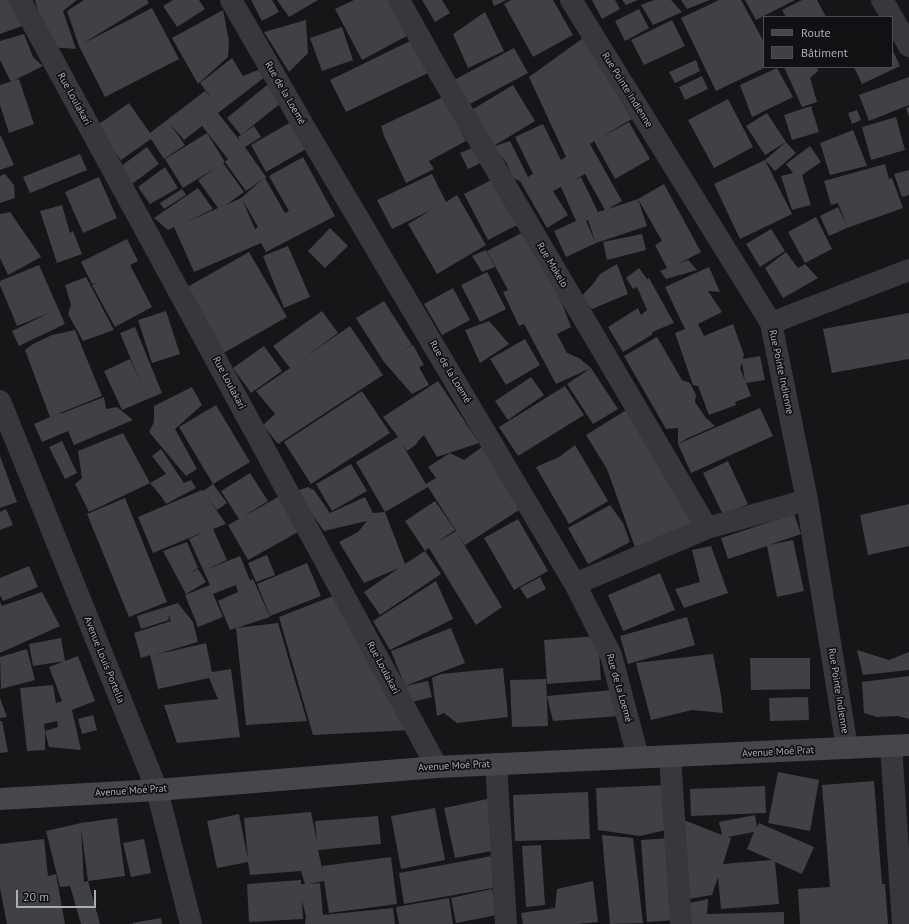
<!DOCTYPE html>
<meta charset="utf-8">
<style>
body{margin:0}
#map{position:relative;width:909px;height:924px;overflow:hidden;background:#161618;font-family:"PT Sans",sans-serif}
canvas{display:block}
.legend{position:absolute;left:763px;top:16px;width:130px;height:52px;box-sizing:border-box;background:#111113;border:1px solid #4d4f55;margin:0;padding:5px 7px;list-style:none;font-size:12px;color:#a8adb8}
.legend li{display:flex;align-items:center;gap:8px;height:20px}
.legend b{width:20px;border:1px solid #4d4f55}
.scale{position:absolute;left:16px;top:890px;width:80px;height:18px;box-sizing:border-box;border:2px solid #a8adb8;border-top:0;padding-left:5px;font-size:12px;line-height:14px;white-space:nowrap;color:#a8adb8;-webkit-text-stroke:3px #111113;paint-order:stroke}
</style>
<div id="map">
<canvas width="909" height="924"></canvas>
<ul class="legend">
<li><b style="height:5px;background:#45474d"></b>Route</li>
<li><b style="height:11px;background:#404145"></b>Bâtiment</li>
</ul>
<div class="scale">20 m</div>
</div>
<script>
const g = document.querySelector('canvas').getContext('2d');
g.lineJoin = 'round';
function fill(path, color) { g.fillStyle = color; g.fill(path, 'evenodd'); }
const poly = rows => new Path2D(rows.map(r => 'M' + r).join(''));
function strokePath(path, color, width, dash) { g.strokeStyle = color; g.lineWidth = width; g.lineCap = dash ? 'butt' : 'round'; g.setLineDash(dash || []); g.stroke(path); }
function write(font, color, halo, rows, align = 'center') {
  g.font = font + ' "PT Sans",sans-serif'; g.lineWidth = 3.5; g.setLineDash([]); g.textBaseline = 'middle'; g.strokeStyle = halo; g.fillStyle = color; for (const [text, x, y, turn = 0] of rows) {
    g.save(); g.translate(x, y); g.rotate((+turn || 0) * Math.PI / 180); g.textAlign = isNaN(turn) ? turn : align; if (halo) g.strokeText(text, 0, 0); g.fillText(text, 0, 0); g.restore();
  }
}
fill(poly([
 [0,0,14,0,28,24,0,34],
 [36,0,77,0,63,11,76,49,50,47,35,1],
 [84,0,147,0,149,3,82,44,152,8,179,59,105,97,79,46,67,11],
 [173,0,199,0,205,9,177,27,163,6],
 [251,0,272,0,279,12,262,21],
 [277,0,318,0,289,17],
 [354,0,392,0,414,32,362,60,335,9],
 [422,0,442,0,450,13,435,22],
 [492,0,507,0,494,6],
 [511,0,553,0,573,35,533,57,504,4],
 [592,0,615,0,620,9,602,19],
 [622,0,638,0,626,5],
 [654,0,671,0,682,12,653,25,641,5],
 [681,0,710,0,687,9],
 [719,0,741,0,764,42,764,68,716,91,681,18],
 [745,0,795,0,756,20],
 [802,0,817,0,826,17,786,17,782,10],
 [639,9,649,28,625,41,615,21],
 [223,10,229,41,228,57,198,84,172,38],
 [485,12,504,51,468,68,453,34],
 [306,20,308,53,289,72,264,32],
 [672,20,685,46,644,65,631,40],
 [342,27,353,60,322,71,310,38],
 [24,34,33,57,43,66,11,82,0,60,0,41],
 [583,38,632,119,596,140,629,122,650,159,615,179,594,141,590,144,622,201,608,209,638,199,664,184,701,252,676,265,688,260,697,270,666,279,660,271,667,268,655,245,662,241,638,199,647,226,596,243,566,257,554,231,576,221,561,187,553,191,568,215,547,228,520,181,513,178,506,162,492,147,510,141,528,177,533,174,515,137,543,124,561,160,566,157,529,77],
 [585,174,605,210,598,212,581,177,572,181],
 [588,220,595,241,586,221],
 [412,40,428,73,346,112,330,80],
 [514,48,528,73,468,105,454,80],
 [892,49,900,66,862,84,854,67,892,67],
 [232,58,243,76,258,70,265,77,218,113,241,142,238,137,254,126,261,137,245,147,266,177,265,178,285,213,289,211,269,176,303,157,335,216,266,252,261,243,194,272,174,227,168,230,154,218,198,188,213,209,182,224,218,208,198,180,217,167,183,188,165,159,207,133,225,162,223,163,244,192,226,205,241,198,263,179,246,191,225,162,228,159,202,126,184,140,170,124,185,145,164,159,151,139,121,160,96,126,129,103,150,133,205,91,212,99,200,83],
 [242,199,258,227,255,229],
 [696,60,700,71,675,83,669,72],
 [784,67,817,67,818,71,810,78,817,102,802,107],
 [777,68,793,97,752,117,740,85],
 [702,76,708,89,685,100,679,87],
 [909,77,909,105,869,121,859,95],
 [19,79,34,124,9,133,0,105,0,85],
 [267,85,281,103,241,135,227,118],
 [513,85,535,121,492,147,470,111],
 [443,97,466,141,429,161,434,169,406,183,384,136,381,126],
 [728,99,753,147,714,168,688,120],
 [811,106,819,132,792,140,784,115],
 [909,107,909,117,906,108],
 [857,110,861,120,852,124,848,113],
 [767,113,786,142,796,153,775,171,765,160,786,142,765,155,746,126],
 [896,117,905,150,871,160,862,127],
 [291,122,306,149,266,172,251,145],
 [853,130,867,166,830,175,820,143],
 [0,136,1,136,14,165,0,170],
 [810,146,821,162,802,175,811,205,792,210,781,176,793,173,786,164],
 [147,147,159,164,125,189,113,172],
 [474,147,481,163,468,169,460,153],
 [80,154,87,170,30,193,23,177],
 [765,160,792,214,740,239,714,184],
 [885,164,889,179,892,178,903,208,847,228,829,236,820,216,838,207,847,226,838,203,831,205,824,181],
 [165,167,178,188,150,204,138,187],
 [909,170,909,195,902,197,894,174],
 [5,174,14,185,15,198,0,203,0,176],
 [432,174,446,202,457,195,486,245,437,274,408,224,431,210,392,229,377,200],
 [99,177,117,218,83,233,65,192],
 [495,178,519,224,488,240,464,194],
 [182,189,186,195,164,209,160,203],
 [62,205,70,233,73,231,82,254,57,263,40,211],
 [10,212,41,257,8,275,0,258,0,214],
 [816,217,832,249,805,263,788,232],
 [330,228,348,246,325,268,308,251],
 [771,229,785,251,760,267,746,244],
 [527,230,563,306,571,327,557,334,567,353,579,358,591,368,618,409,593,424,567,384,591,368,556,384,524,324,519,326,503,292,508,290,487,251],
 [642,234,646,250,607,260,603,242],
 [127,239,138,261,130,265,152,307,115,327,92,285,98,282,92,284,81,262],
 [288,246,310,297,284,308,263,256],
 [486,250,495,267,482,272,472,256],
 [249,252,287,317,220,355,182,290],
 [786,252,798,268,805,264,818,278,783,298,765,268],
 [617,264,628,294,592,309,580,298,593,284,600,274],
 [39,265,65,324,19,346,12,331,49,313,17,326,0,285,0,281],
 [709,267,720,292,708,291,722,312,698,324,704,336,733,324,744,355,743,359,760,356,765,380,746,383,751,396,735,402,736,405,709,415,698,386,693,385,675,333,685,329,665,287],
 [742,363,745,381,740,368],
 [639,268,647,279,649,278,674,323,652,332,653,334,623,352,608,327,638,308,641,315,647,310,637,287,633,289,626,278],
 [487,272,506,309,480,322,461,285],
 [86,277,114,330,83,341,68,314,71,305,65,285],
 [453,288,470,320,442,335,424,304],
 [384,301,412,345,400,352,413,345,424,365,419,367,429,385,412,394,384,362,356,318],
 [166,311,180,354,152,363,138,320],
 [322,311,338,333,305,357,350,326,383,375,278,444,263,425,275,414,256,391,290,368,273,346],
 [909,313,909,359,832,373,823,329],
 [489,321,509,344,480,363,465,330],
 [135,327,162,393,122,410,104,371,130,359,142,386,120,333],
 [75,330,102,396,60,413,60,414,104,397,106,409,117,407,133,420,74,445,68,431,42,442,34,424,50,417,25,350,33,344,52,335],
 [657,337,682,380,690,383,696,395,695,402,706,418,715,426,686,439,678,444,760,408,773,436,691,473,678,444,678,428,666,429,624,356],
 [525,339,540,365,506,385,490,359],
 [264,346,282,371,251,393,233,368],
 [531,377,544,395,508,420,495,401],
 [438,381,479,443,437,457,424,435,417,442,418,443,407,451,402,444,426,484,436,478,428,467,450,453,464,460,482,447,522,508,465,545,428,487,385,512,356,462,398,437,383,417],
 [565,386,584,415,518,456,499,427],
 [192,387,202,405,175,429,197,469,186,476,149,432,154,422,154,406],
 [362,391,390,433,311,484,284,442],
 [636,404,700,525,637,553,607,469,586,435],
 [216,405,250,462,213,484,227,503,217,510,206,495,226,524,213,529,227,560,205,570,240,556,250,580,238,585,253,579,270,617,230,630,218,601,238,592,236,585,213,594,223,617,198,627,185,595,210,585,189,539,206,531,153,553,138,517,202,490,203,491,213,484,179,427],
 [123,433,150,483,89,512,75,484,82,478,78,451],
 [62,441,77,473,65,479,49,447],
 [575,445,608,501,569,524,536,467,559,457],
 [161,449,184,483,191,480,196,488,166,504,161,496,150,483,166,474,152,456],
 [0,456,17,502,0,508],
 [728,461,748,504,723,515,703,473],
 [351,464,367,491,332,511,316,484],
 [250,473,268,501,241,518,278,497,298,532,248,560,228,525,239,519,221,491],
 [308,487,314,490,330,513,365,497,373,513,385,512,405,564,425,551,441,574,380,615,364,592,399,568,364,583,339,542,358,532,367,521,324,531,296,491],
 [125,498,167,602,129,617,87,514],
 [435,501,455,530,436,543,456,531,502,607,476,625,429,548,425,551,405,521],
 [909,504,909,546,868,555,860,515],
 [610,505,623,523,630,542,588,564,568,528],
 [6,509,13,525,0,530,0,512],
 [794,514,801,534,769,545,793,540,804,591,777,597,767,546,728,559,721,538],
 [518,519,548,571,514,590,484,538],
 [187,542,198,568,190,573,198,569,206,582,186,594,163,551],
 [711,546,728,593,684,608,675,589,700,582,692,550],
 [267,555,275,575,256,582,248,563],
 [307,563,321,596,270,616,257,584],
 [29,566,38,587,3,601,0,595,0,578],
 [660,573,675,610,623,631,608,595],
 [540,577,546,589,527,599,520,588],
 [436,581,453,619,390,650,373,621],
 [42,592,60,626,0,653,0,602,2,606],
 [338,594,410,730,313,735,279,617],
 [178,603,193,622,198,642,154,655,206,643,212,672,231,669,240,737,177,743,164,705,218,699,209,678,158,689,150,655,141,658,134,633,171,621,168,614,169,620,141,629,137,616],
 [687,617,695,645,628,664,620,636],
 [278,623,307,721,246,725,236,628],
 [451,628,465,663,405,686,428,681,432,697,408,703,405,686,391,651],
 [598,636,601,680,547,684,544,640],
 [61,638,65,661,33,666,29,644],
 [27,649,35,680,1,689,0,657],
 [857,650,889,660,909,652,909,670,863,675],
 [713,654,721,695,723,713,692,710,651,720,636,663],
 [78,656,95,701,72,710,81,750,49,747,45,731,45,750,27,751,20,688,53,685,56,703,62,701,49,667],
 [57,721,58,727,45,731,44,724],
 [750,658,810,658,810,689,751,690],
 [503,668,508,717,457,723,444,713,437,716,432,678,441,674],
 [909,676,909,719,898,716,877,717,864,713,862,682],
 [546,679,548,726,512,727,510,680],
 [613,690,620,716,553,721,547,696],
 [808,697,809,720,770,721,769,698],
 [0,698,7,717,0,718],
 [93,715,97,730,82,734,78,719],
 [0,721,2,721,8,752,0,753],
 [778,772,819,780,810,831,768,823],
 [874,781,882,884,885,884,888,924,800,924,798,889,830,887,822,785],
 [669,785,666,830,640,836,598,830,596,788],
 [765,786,766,813,691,816,690,789],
 [588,792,590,839,515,841,513,795],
 [492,798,502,849,455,858,444,808],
 [435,808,445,860,401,869,391,816],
 [311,812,317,842,315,821,378,816,381,844,318,850,323,873,322,866,391,857,397,904,329,913,324,881,308,884,320,883,323,915,393,908,395,924,305,924,306,916,302,901,303,919,249,922,247,884,301,880,301,884,305,884,301,871,250,875,248,862,217,868,207,821,239,814,248,859,244,818],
 [755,815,757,827,759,823,814,847,802,874,775,862,779,904,721,909,718,877,712,895,688,899,684,820,722,835,719,822],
 [754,832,747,849,772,860,723,864,731,838,728,837],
 [117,818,125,876,88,881,81,828,84,882,88,881,100,924,81,924,70,886,60,887,46,831,81,823],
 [602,835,633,838,643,923,610,924],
 [671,838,676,920,647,922,641,840],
 [44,839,48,876,56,874,65,924,7,924,0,888,0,844],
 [144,839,151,873,131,877,123,843],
 [541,845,545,905,526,907,522,846],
 [492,856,498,887,404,904,399,873],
 [593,881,598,922,578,924,523,924,521,913,555,908,557,889],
 [492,889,497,915,456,923,451,898],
 [449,898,453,924,399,924,396,907],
 [708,899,707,914,784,912,784,924,690,924,690,903],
 [161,918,162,924,133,924,132,923]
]), '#404145');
strokePath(poly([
 [20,0,145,229,437,767],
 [231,0,310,137,575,584,611,655,638,757],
 [399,0,440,74,707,528],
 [571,0,771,323,807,500,847,748],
 [882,0,909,46],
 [771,323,909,270],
 [0,401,157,790,191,924],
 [575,584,707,528,807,500],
 [891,746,903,924],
 [670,757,681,924],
 [496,764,506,924]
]), '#37383d', 22);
strokePath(poly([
 [0,799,157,790,437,767,909,745]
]), '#45474d', 22);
write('10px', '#a8adb8', '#111113', [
 ["Rue Pointe Indienne",627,90,58],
 ["Rue de la Loemé",285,93,60],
 ["Rue Loulakari",74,99,61],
 ["Rue Mokelo",552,265,59],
 ["Rue de la Loemé",450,372,59],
 ["Rue Pointe Indienne",781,372,78],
 ["Rue Loulakari",229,383,62],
 ["Avenue Louis Portella",104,660,68],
 ["Rue Loulakari",383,668,62],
 ["Rue de la Loemé",619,688,74],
 ["Rue Pointe Indienne",838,691,81],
 ["Avenue Moé Prat",778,752,-3],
 ["Avenue Moé Prat",454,766,-3],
 ["Avenue Moé Prat",131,791,-4]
]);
</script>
